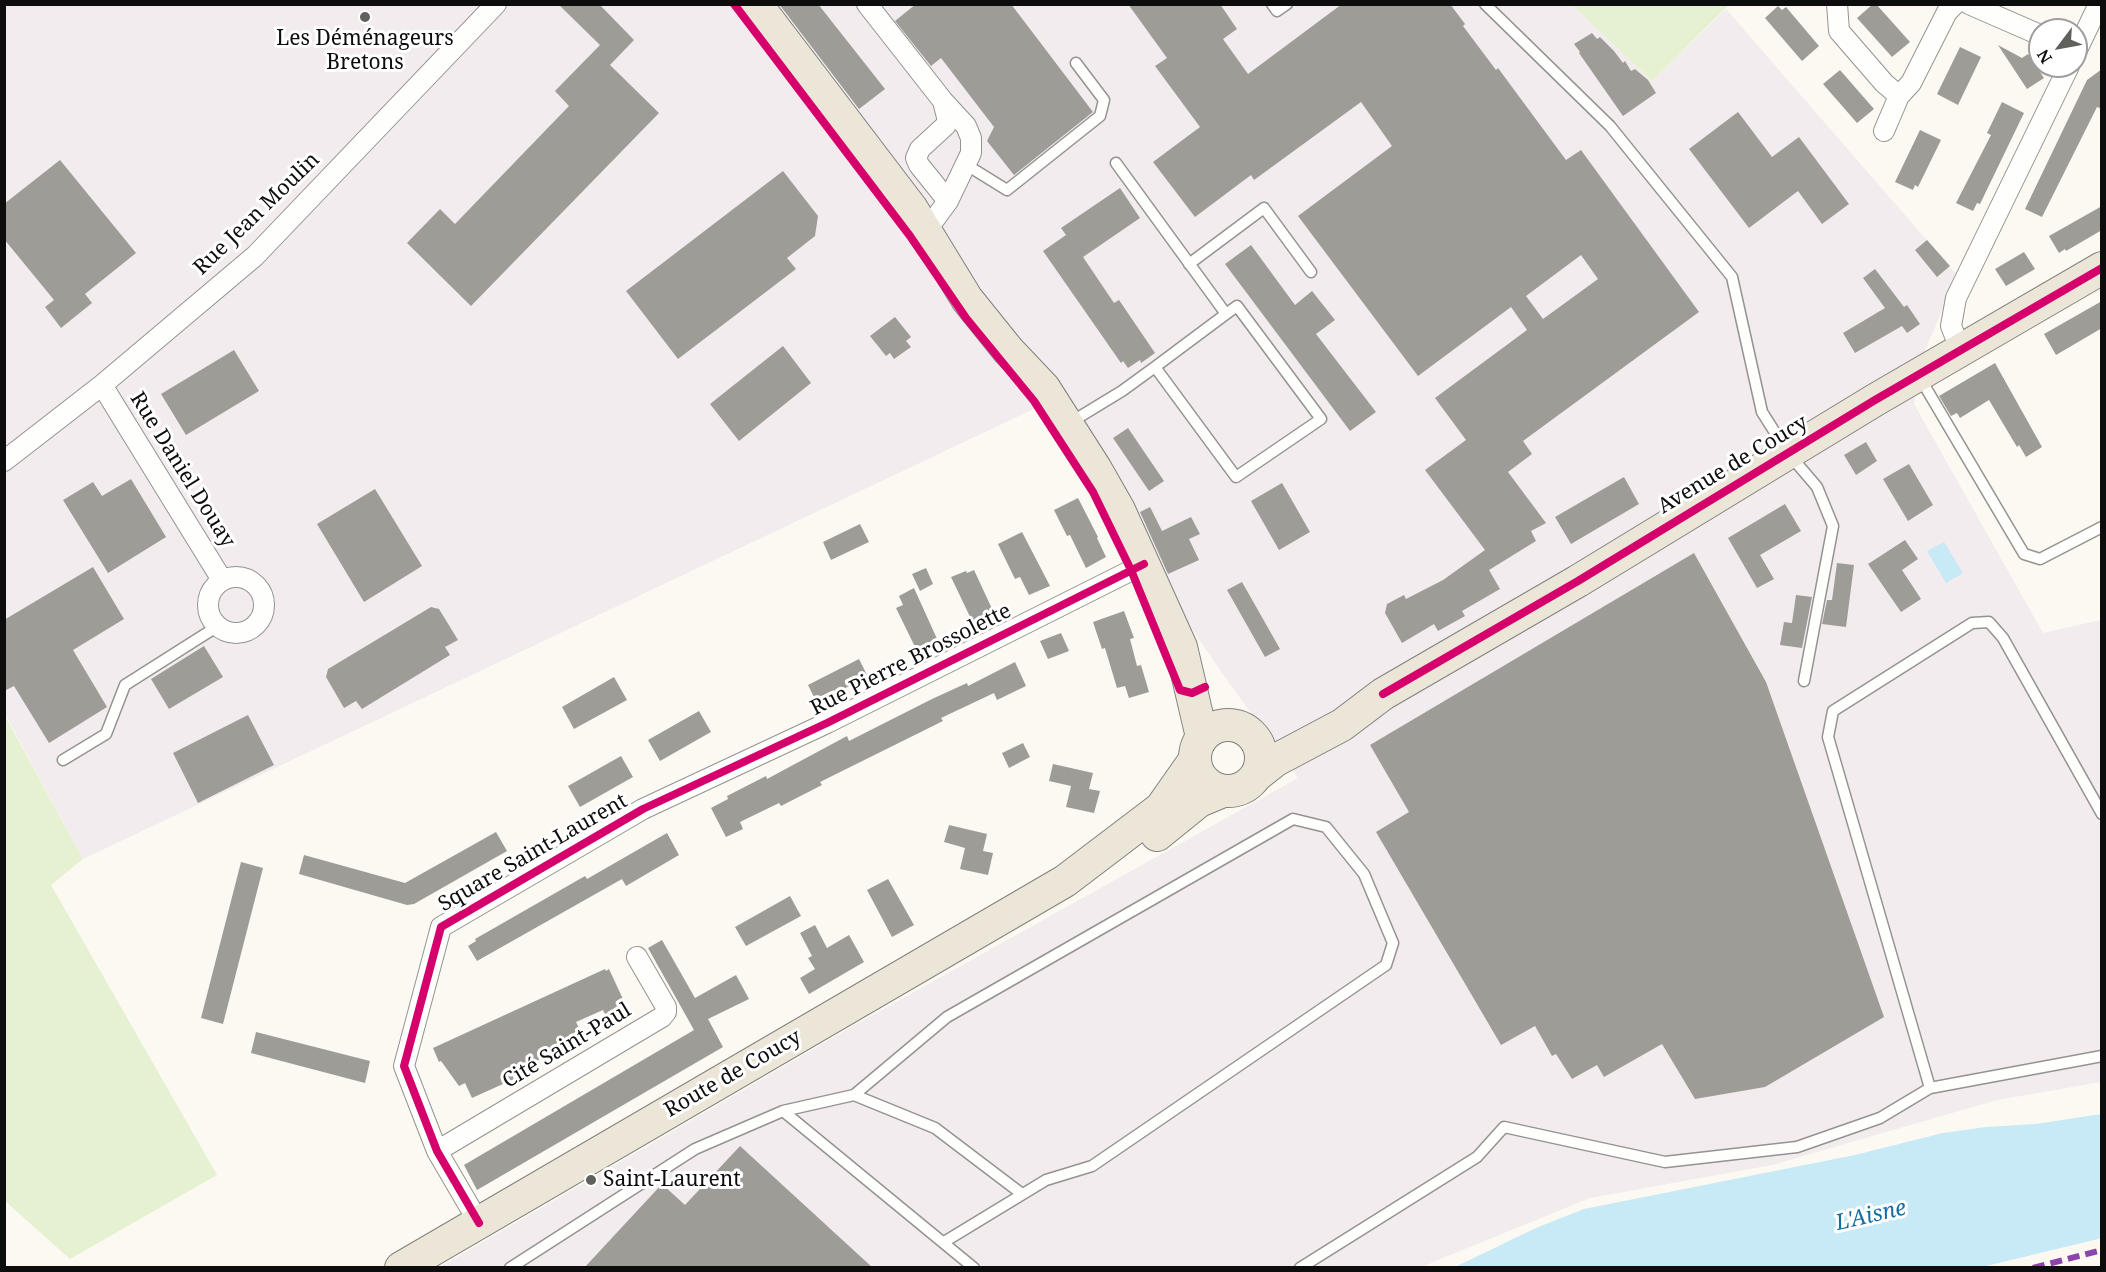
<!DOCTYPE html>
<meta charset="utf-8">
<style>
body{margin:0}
#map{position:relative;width:2106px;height:1272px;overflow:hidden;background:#fbf9f2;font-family:"Noto Serif",serif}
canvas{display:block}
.frame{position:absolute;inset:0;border:6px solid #0d0d0d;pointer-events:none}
.north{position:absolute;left:2028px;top:18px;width:60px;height:60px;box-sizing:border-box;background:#fff;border:2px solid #9e9e9e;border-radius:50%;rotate:238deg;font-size:16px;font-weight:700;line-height:24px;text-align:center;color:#0d0d0d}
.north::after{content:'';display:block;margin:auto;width:21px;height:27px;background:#60605d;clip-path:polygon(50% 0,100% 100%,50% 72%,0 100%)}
</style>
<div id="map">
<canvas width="2106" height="1272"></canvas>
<div class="frame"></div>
<div class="north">N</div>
</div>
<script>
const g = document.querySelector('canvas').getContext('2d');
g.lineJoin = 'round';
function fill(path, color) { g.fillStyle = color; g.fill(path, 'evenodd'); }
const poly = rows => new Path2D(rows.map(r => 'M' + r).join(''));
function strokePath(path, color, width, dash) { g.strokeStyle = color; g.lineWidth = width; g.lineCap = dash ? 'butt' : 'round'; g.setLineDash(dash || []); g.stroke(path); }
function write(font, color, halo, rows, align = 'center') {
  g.font = font + ' "Noto Serif",serif'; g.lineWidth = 6; g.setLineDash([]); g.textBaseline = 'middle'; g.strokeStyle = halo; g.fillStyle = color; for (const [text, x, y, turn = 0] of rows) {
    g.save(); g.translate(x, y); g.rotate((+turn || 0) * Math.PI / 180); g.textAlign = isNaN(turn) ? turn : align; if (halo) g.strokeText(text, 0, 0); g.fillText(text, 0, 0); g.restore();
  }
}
fill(poly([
 [1572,4,1652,81,1726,9,1957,275,1921,360,1914,404,2043,633,2101,620,2101,1082,1997,1100,1772,1165,1590,1198,1433,1262,1424,1267,440,1267,853,1026,1298,778,1222,673,1040,406,83,859,5,714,4,5]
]), '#f2ecef');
fill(poly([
 [1572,5,1729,5,1652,81],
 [4,714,83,859,51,885,217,1175,70,1259,5,1201]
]), '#e6f1d2');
fill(poly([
 [1944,542,1963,573,1946,583,1927,551],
 [2101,1114,2101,1238,2094,1240,1978,1268,1455,1267,1536,1228,1584,1209,1855,1155,1943,1133,1986,1127,2036,1124]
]), '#c8e9f6');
fill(poly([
 [558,4,599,4,634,40,610,65,659,113,471,306,407,243,440,209,455,224,569,106,555,91,600,45],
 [779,4,818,4,885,89,859,109],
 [916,4,1011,4,1093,112,1014,175,987,141,994,127,941,58,931,66,895,21],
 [1128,4,1220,4,1237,29,1223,39,1248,74,1342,4,1450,4,1465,24,1463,26,1496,70,1498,68,1566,160,1581,150,1699,312,1523,441,1532,454,1508,472,1546,523,1531,531,1536,541,1489,570,1500,589,1462,611,1465,616,1438,631,1434,624,1402,643,1385,613,1387,604,1404,595,1406,599,1443,580,1485,550,1425,470,1466,440,1435,398,1527,330,1511,307,1418,376,1298,216,1392,146,1361,102,1254,180,1251,175,1195,217,1153,162,1200,127,1155,66,1167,58],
 [1581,255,1598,279,1543,319,1526,296],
 [1873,4,1876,4,1910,42,1892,57,1857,18],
 [1778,6,1782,10,1786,7,1819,46,1802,61,1765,18],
 [1592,33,1597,39,1600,37,1614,51,1623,63,1625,61,1631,71,1635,69,1648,80,1656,93,1623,116,1579,53,1580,52,1574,44],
 [1998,45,2022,58,2028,54,2044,78,2027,89],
 [1960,47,1981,57,1958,105,1937,94],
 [2102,69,2102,109,2097,107,2042,217,2025,209,2087,80],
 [1840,70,1874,109,1857,123,1823,84],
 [2002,102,2024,113,1980,204,1977,203,1973,211,1956,203,1991,135,1987,133],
 [1738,112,1772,157,1799,137,1849,204,1822,224,1798,191,1749,228,1689,149],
 [1920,130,1941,140,1918,187,1915,185,1913,190,1895,182],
 [60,160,136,253,85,294,92,303,61,328,45,307,54,300,4,239,4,204],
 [783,171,818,216,815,236,787,258,796,269,678,359,626,291],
 [1120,188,1140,218,1083,257,1114,303,1119,300,1155,353,1141,363,1140,360,1128,368,1123,361,1121,363,1043,251,1066,235,1061,228],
 [2102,206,2102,230,2066,251,2065,249,2059,253,2049,236],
 [1927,240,1950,266,1937,277,1915,250],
 [1251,245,1295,305,1312,291,1335,320,1316,334,1376,412,1350,431,1225,264],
 [2024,252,2035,269,2006,286,1995,269],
 [1875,269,1904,307,1907,305,1920,324,1907,333,1902,326,1855,353,1843,333,1885,308,1863,278],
 [2102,301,2102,328,2056,355,2044,334],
 [895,317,911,337,906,341,911,347,894,359,890,353,886,356,870,336],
 [783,346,811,383,739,441,710,404],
 [234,350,259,391,186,435,161,394],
 [1995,363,2042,447,2026,457,2019,445,2017,447,1989,400,1960,418,1957,413,1951,416,1939,396],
 [1128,428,1164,481,1149,491,1113,438],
 [1866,442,1877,461,1856,475,1844,455],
 [1909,464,1933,505,1908,521,1883,479],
 [1624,477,1639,504,1571,544,1555,517],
 [131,479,166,537,108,573,63,500,93,482,102,496],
 [1282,483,1310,532,1279,550,1251,501],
 [375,489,422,566,364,602,317,524],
 [1078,498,1098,537,1097,538,1106,557,1086,568,1070,535,1067,536,1054,510],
 [1785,504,1801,531,1760,555,1774,579,1757,588,1728,538],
 [1150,507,1162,531,1191,517,1200,534,1189,539,1199,560,1168,574,1140,512],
 [860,524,869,542,831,560,823,542],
 [1022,532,1050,586,1029,595,1020,577,1015,579,998,544],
 [1905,540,1918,559,1902,570,1921,599,1901,612,1868,564],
 [1694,553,1766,682,1884,1017,1765,1087,1695,1099,1662,1044,1604,1077,1597,1065,1572,1079,1556,1054,1552,1056,1535,1026,1501,1045,1376,832,1409,812,1370,745],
 [1837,563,1854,565,1846,627,1822,624,1827,600,1832,600],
 [93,567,124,619,73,650,107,707,49,743,14,686,4,691,4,620],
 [926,568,933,584,920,591,912,574],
 [974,570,994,613,973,623,951,577,966,571,967,573],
 [1242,582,1280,649,1265,657,1227,590],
 [914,588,938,641,917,651,896,608,903,605,899,596],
 [1796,595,1812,597,1802,648,1780,645,1784,622,1792,623],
 [431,607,439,609,458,640,445,647,450,655,362,709,356,701,344,708,326,677,328,669],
 [1124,611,1134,638,1130,639,1137,666,1141,665,1149,692,1129,698,1125,686,1117,688,1105,648,1102,649,1093,622],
 [1061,633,1069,651,1048,659,1040,641],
 [204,646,223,677,169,709,151,679],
 [859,659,868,677,835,693,834,690,815,699,808,685],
 [1015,662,1026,686,997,700,994,693,941,718,943,721,820,782,822,785,781,806,779,803,740,822,743,829,726,837,711,808,728,799,727,796,766,776,767,779,847,736,849,741,932,699,967,683,968,686],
 [614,677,627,700,574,729,562,707],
 [699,711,711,732,660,761,648,740],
 [248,715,274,765,198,803,173,753],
 [1023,743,1030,757,1009,768,1002,753],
 [621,756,633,777,580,807,568,786],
 [1053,764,1093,773,1089,789,1100,791,1094,813,1066,807,1071,786,1049,781],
 [949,825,987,834,983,851,993,853,988,875,960,869,965,848,944,842],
 [496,832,507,851,414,904,407,905,299,874,304,855,405,883],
 [667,833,679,855,626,886,622,879,477,961,468,946,476,941,475,939,585,876,587,879],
 [241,862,263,868,223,1024,201,1018],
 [888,879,914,925,892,937,867,890],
 [790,896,801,916,746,946,735,927],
 [815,925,827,948,849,935,864,962,809,994,800,978,815,969,808,958,812,956,800,933],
 [662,940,695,998,736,975,749,999,708,1019,723,1047,477,1190,464,1165,694,1030,648,948],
 [605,969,606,971,609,969,629,1012,609,1022,603,1010,576,1022,584,1038,511,1073,514,1079,472,1098,465,1083,459,1086,441,1061,439,1062,433,1048],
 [256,1032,370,1061,365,1083,251,1053],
 [740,1146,873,1268,584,1268,662,1184,685,1205]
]), '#9e9c97');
const lane = poly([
 [1272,4,1277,11,1287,4],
 [1485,4,1610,126,1732,277,1762,412,1788,453,1817,487,1833,526,1804,681],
 [1116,163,1226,314],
 [965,164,1007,190,1100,116,1104,100,1076,63],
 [1189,264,1264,208,1311,272],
 [1920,378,2024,554,2040,559,2102,527],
 [1071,422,1122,391,1155,367,1226,314,1237,306,1321,419,1236,477,1155,367],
 [63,760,106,734,125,685,218,626],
 [1930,1088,1828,737,1833,711,1972,623,1989,622,2003,638,2102,814],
 [854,1095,935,1128,1022,1194],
 [783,1111,854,1095,947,1017,1293,819,1326,827,1364,874,1393,943,1386,965,1092,1166,1046,1180,944,1242],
 [510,1268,695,1149,783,1111,974,1268],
 [1300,1268,1477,1157,1504,1127,1665,1162,1797,1147,1880,1118,1930,1088,2102,1056]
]);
const street = poly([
 [867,4,943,101,966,126,971,138,971,153,948,201,931,224],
 [1837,4,1839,31,1884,83,1899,96],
 [1969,4,2040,35],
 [2076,52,2099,4],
 [943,101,948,121,945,126,920,149,916,158,919,165,948,201],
 [1884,131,1899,96,1911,83,1947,12,1955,4],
 [1961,351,1951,326,1956,298,2069,66],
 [102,385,222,580],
 [4,461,102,385,255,256,496,4],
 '208 605a28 28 0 1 1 56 0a28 28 0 1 1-56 0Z',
 [437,1151,662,1017,666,1012,666,1007,637,957],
 [479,1223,437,1151,404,1066,441,927,643,809,827,723,1144,564]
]);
const primary = poly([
 [756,4,912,209,967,299,1008,350,1044,388,1095,468,1119,510,1181,647,1202,737],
 '1195 758a33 33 0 1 1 66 0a33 33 0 1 1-66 0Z',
 [1257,775,1276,760,1342,725,1383,694,1578,581,1875,400,2102,268],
 [1157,835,1199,801,1223,791],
 [401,1268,1065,881,1161,808,1194,761]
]);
strokePath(lane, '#949390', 13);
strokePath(street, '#949390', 22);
strokePath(primary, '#81817d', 34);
strokePath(lane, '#fefefd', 10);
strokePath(street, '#fefefd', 20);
strokePath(primary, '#ece6d8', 32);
strokePath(poly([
 [2033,1268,2102,1250]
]), '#8e44ad', 6, [12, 6]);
strokePath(poly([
 [734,4,910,236,966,318,1034,401,1093,492,1131,570,1180,690,1192,693,1205,687],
 [1383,694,1578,581,1875,400,2102,268],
 [479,1223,437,1151,404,1066,441,927,643,809,827,723,1144,564]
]), '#d6006c', 8);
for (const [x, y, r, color] of [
 [365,17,6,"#60605d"],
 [591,1180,6,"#60605d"]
]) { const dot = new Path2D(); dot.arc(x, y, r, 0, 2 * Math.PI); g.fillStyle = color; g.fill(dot); strokePath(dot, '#fff', 2); }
write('21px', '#0d0d0d', '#fff', [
 ["Les Déménageurs",365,39],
 ["Bretons",365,63],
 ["Saint-Laurent",603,1180,"left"]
]);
write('21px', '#0d0d0d', '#fff', [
 ["Rue Jean Moulin",257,214,-44],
 ["Avenue de Coucy",1733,465,-31],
 ["Rue Daniel Douay",182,470,58],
 ["Rue Pierre Brossolette",911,660,-27],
 ["Square Saint-Laurent",533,853,-30],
 ["Cité Saint-Paul",567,1046,-31],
 ["Route de Coucy",733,1074,-30]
]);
write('italic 22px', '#156ea1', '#fff', [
 ["L'Aisne",1871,1216,-13]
]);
</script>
